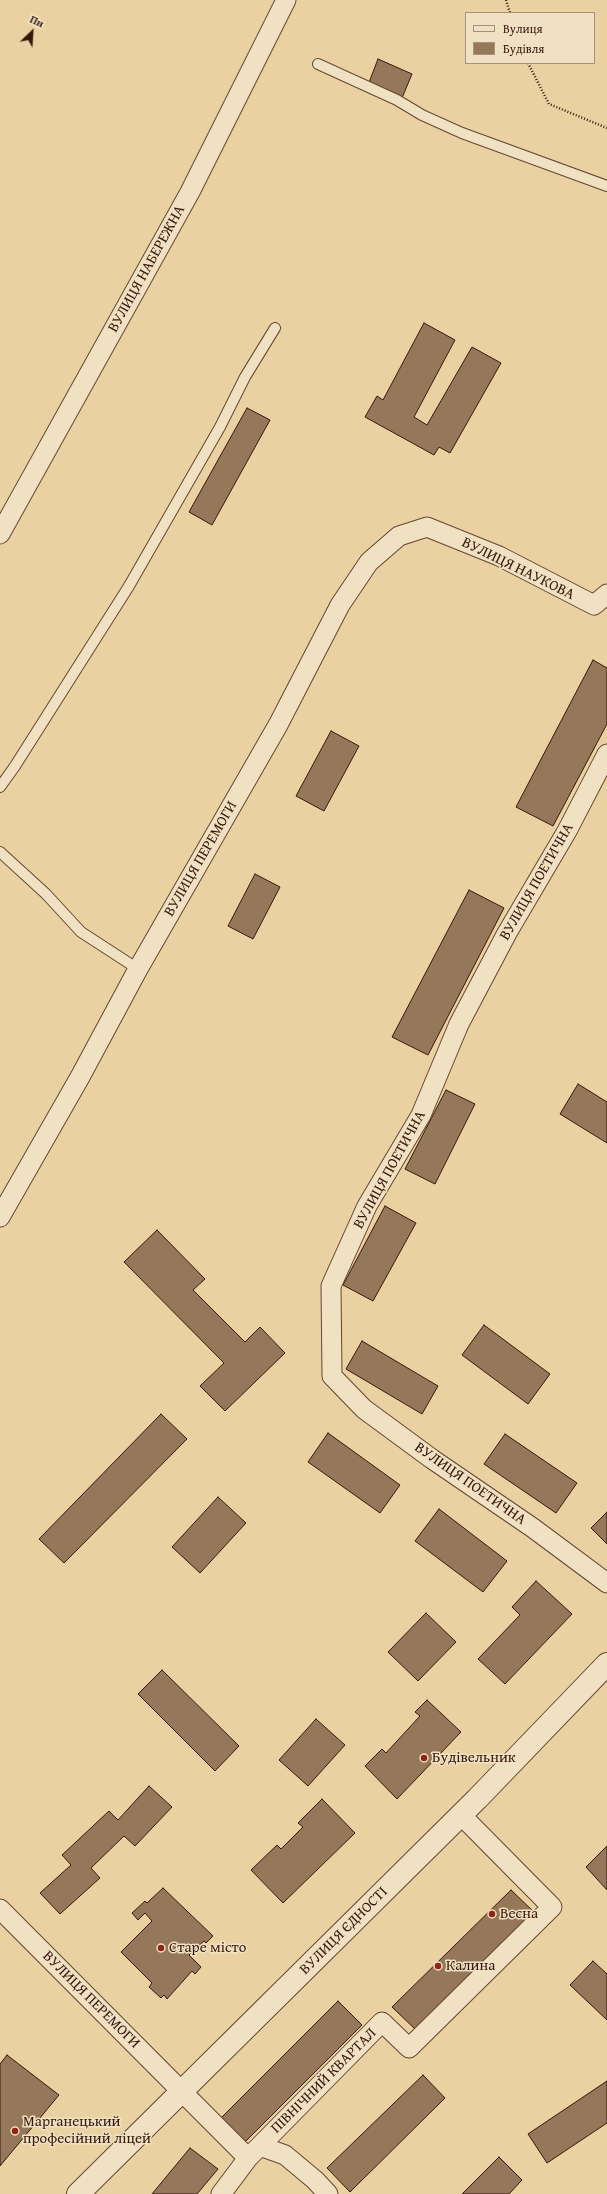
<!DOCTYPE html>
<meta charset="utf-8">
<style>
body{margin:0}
#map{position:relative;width:607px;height:2194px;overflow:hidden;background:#ead1a2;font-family:"Gentium Book Plus",serif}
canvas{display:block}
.legend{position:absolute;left:465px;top:12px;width:130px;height:52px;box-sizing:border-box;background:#f1e1c3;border:1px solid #a7917a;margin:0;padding:5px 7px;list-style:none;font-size:12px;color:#38180c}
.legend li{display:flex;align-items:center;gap:8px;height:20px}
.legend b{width:20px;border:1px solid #a7917a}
.north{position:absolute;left:12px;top:12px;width:40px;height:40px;-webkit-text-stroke:3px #f1e1c3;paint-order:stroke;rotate:25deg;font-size:11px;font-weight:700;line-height:16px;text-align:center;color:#38180c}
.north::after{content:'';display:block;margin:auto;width:14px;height:18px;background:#38180c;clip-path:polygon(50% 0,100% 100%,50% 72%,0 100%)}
</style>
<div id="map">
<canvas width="607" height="2194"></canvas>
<ul class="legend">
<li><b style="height:5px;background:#f1e1c3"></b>Вулиця</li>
<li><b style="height:11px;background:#95785a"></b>Будівля</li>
</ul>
<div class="north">Пн</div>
</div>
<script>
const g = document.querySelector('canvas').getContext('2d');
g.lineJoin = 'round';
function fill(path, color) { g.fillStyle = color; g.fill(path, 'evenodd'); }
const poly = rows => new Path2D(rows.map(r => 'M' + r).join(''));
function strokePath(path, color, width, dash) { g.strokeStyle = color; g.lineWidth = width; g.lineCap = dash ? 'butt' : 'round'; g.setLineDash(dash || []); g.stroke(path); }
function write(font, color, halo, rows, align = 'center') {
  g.font = font + ' "Gentium Book Plus",serif'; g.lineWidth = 3; g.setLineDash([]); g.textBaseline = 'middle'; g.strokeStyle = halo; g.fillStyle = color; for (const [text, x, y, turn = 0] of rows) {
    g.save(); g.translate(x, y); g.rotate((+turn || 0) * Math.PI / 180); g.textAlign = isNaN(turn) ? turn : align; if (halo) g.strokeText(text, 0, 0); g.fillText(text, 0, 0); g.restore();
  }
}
const building = poly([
 [378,59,412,74,402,98,368,85,378,59],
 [424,323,455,340,414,417,427,425,472,347,501,363,450,453,439,447,434,455,365,417,377,396,383,400,424,323],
 [247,408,270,420,212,525,189,512,247,408],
 [593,660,607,668,607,724,553,826,516,807,593,660],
 [331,731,359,746,324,811,296,796,331,731],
 [255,874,280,887,253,939,228,926,255,874],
 [469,890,504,908,428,1055,392,1037,469,890],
 [578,1084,607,1102,607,1143,560,1114,578,1084],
 [446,1090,475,1104,435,1184,405,1169,446,1090],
 [385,1206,416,1223,373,1301,343,1285,385,1206],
 [157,1230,205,1279,193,1290,245,1342,260,1327,285,1353,225,1411,200,1386,224,1363,124,1262,157,1230],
 [484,1325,550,1374,528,1404,462,1355,484,1325],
 [362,1341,438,1386,422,1414,346,1369,362,1341],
 [161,1414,187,1439,64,1563,39,1539,161,1414],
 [328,1433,400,1485,380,1513,308,1462,328,1433],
 [505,1434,577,1483,556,1513,484,1464,505,1434],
 [218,1497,246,1523,200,1573,172,1547,218,1497],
 [439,1509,507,1561,483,1592,415,1541,439,1509],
 [607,1512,607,1544,591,1528,607,1512],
 [536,1581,572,1614,505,1684,478,1659,520,1615,512,1607,536,1581],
 [426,1613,456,1642,418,1681,388,1652,426,1613],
 [162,1670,239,1746,215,1771,138,1694,162,1670],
 [427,1700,461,1732,397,1799,365,1766,382,1749,386,1753,420,1716,415,1712,427,1700],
 [316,1719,345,1745,308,1786,279,1760,316,1719],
 [149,1786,172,1807,135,1846,124,1836,91,1868,100,1878,60,1914,40,1893,71,1865,62,1855,109,1811,118,1820,149,1786],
 [322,1799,355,1833,283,1903,251,1870,277,1845,281,1849,303,1827,298,1823,322,1799],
 [607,1846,607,1890,586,1867,607,1846],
 [163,1888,213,1936,206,1943,204,1941,189,1955,201,1967,195,1974,192,1971,167,1999,164,1995,161,1998,149,1987,152,1983,121,1952,152,1921,145,1913,138,1920,132,1913,145,1901,147,1903,163,1888],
 [511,1890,534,1912,416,2030,392,2007,511,1890],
 [593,1961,607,1974,607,2020,570,1985,593,1961],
 [338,2001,362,2025,241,2146,217,2122,338,2001],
 [7,2055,59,2095,0,2166,0,2064,7,2055],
 [423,2075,445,2098,350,2192,327,2168,423,2075],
 [607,2081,607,2123,547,2163,528,2134,607,2081],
 [190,2148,218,2169,197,2194,152,2194,190,2148],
 [499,2157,522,2180,509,2194,462,2194,499,2157]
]);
fill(building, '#95785a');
strokePath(building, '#38180c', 1);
const service = poly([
 [318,64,397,100,422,115,462,133,607,186],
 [0,787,15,766,129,586,220,427,245,377,275,328],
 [0,852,46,894,81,932,138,969]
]);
const minor = poly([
 [0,534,190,192,286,0],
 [607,754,567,831,507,933,459,1024,421,1115,367,1206,331,1286,332,1376,364,1409,432,1459,533,1528,607,1583],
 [0,1217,80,1077,138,969,278,725,340,605,369,562,399,536,427,527,499,556,594,605,607,594],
 [0,1909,248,2158,382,2022,409,2048,552,1907,461,1815],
 [260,2146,285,2155,315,2180,328,2194],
 [221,2194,248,2158]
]);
const tertiary = poly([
 [78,2194,477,1799,607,1664]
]);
strokePath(service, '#644632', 12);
strokePath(minor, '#644632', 21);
strokePath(tertiary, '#644632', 24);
strokePath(poly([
 [506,0,510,13],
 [528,63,549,104,607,128]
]), '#38180c', 2.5, [1, 2]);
strokePath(service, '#f1e1c3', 10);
strokePath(minor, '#f1e1c3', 19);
strokePath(tertiary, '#f1e1c3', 22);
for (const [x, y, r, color] of [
 [424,1758,4,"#8f2418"],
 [492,1914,4,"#8f2418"],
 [161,1948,4,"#8f2418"],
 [438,1966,4,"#8f2418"],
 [15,2131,4,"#8f2418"]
]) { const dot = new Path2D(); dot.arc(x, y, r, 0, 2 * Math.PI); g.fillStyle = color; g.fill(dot); strokePath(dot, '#f1e1c3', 1.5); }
write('15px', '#38180c', '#f1e1c3', [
 ["ВУЛИЦЯ НАБЕРЕЖНА",147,269,-61],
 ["ВУЛИЦЯ НАУКОВА",518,569,26],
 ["ВУЛИЦЯ ПЕРЕМОГИ",201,859,-60],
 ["ВУЛИЦЯ ПОЕТИЧНА",537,882,-60],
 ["ВУЛИЦЯ ПОЕТИЧНА",390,1170,-61],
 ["ВУЛИЦЯ ПОЕТИЧНА",470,1484,35],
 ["ВУЛИЦЯ ЄДНОСТІ",344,1931,-45],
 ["ВУЛИЦЯ ПЕРЕМОГИ",91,2000,45],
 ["ПІВНІЧНИЙ КВАРТАЛ",324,2081,-45]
]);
write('15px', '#38180c', '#f1e1c3', [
 ["Будівельник",432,1758],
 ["Весна",500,1914],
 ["Старе місто",169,1948],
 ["Калина",446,1966],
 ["Марганецький",23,2122],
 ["професійний ліцей",23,2139]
], 'left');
</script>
